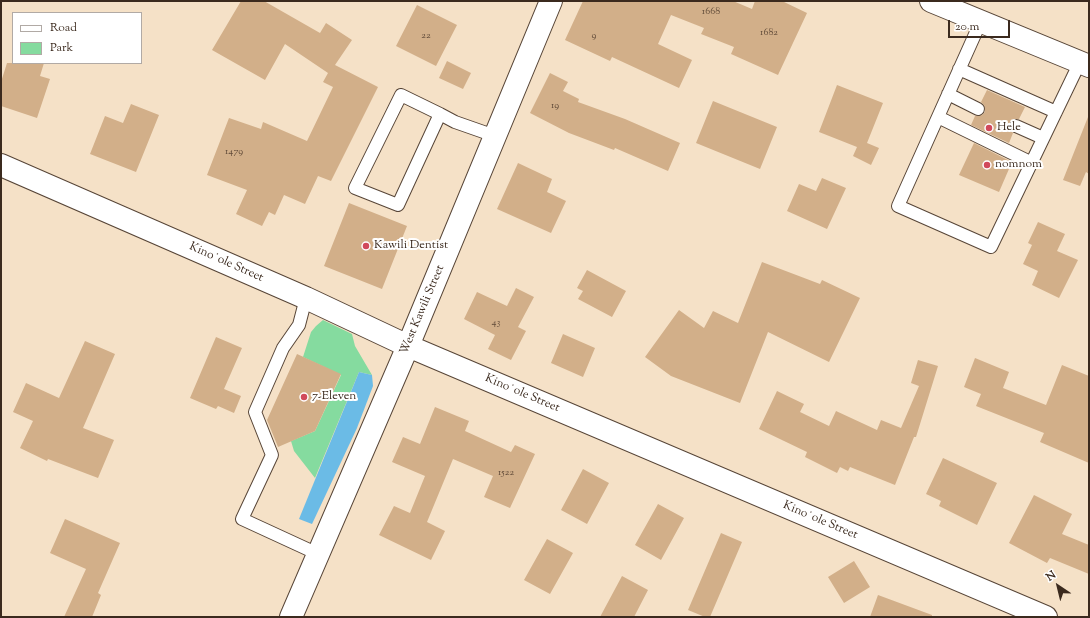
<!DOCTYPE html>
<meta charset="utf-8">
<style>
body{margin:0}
#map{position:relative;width:1090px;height:618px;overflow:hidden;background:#f5e1c7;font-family:"Sorts Mill Goudy",serif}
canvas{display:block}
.frame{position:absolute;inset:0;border:2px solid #3b2a1e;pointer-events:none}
.legend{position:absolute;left:12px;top:12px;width:130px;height:52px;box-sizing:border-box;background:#fff;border:1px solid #b1aaa5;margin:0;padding:5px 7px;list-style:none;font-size:12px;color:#3b2a1e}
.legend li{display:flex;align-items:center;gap:8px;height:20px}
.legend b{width:20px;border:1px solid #b1aaa5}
.north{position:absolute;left:1038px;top:566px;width:40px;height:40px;-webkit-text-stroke:3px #fff;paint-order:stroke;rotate:325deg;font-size:11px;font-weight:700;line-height:16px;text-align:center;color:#3b2a1e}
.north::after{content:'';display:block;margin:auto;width:14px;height:18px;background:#3b2a1e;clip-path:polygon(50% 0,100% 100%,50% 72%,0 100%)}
.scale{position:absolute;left:948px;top:20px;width:62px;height:18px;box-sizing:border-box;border:2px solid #3b2a1e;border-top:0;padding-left:5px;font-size:12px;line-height:14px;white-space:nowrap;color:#3b2a1e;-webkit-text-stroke:3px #fff;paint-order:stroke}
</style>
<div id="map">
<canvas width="1090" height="618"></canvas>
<div class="frame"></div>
<ul class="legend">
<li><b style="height:5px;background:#fff"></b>Road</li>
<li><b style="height:11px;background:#85db9f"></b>Park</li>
</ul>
<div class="north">N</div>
<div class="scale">20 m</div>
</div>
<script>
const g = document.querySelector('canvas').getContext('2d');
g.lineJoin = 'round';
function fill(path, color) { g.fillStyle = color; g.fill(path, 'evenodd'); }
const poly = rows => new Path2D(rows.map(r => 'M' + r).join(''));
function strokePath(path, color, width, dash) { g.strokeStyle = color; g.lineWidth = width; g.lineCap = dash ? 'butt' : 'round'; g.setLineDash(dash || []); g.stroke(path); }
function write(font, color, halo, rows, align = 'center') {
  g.font = font + ' "Sorts Mill Goudy",serif'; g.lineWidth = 4; g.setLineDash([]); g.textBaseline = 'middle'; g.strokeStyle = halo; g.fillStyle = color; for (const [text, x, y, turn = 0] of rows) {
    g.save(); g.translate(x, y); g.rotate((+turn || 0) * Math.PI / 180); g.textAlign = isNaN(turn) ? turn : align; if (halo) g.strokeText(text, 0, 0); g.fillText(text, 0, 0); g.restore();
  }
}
fill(poly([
 [323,320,352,334,355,346,372,375,359,372,315,478,294,451,291,441,315,431,341,375,303,357,311,332,316,326]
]), '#85db9f');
fill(poly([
 [359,372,372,375,373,386,357,428,312,524,299,519]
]), '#6bbbe6');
fill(poly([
 [241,1,264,1,320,33,326,23,352,40,335,65,378,87,331,181,318,176,305,204,284,195,275,215,269,212,262,226,236,214,247,190,207,175,229,118,261,129,263,122,307,141,333,87,323,82,328,73,285,44,265,80,212,50],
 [583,1,733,1,752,9,755,1,782,1,807,13,778,75,731,54,734,47,701,34,704,28,671,15,658,44,692,60,679,88,612,57,610,61,565,40],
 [417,5,457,25,436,66,396,46],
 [447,61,471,73,463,89,439,78],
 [7,63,44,63,40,76,50,79,37,118,1,106,1,82],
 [550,73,568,82,563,91,579,99,578,102,625,119,680,143,668,171,615,148,614,150,569,133,530,113],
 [837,85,883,103,867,143,879,148,871,165,853,156,857,147,819,132],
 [987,90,1025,107,1019,119,1015,119,1009,123,1009,126,1010,130,1013,133,1009,143,971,125,975,116,982,115,985,112,984,105,981,102],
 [713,101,777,127,760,169,696,143],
 [131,104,159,115,136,172,90,154,105,116,123,123],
 [1088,117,1089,117,1089,174,1086,172,1080,186,1063,180],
 [974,143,1012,162,999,192,959,175],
 [518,163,552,179,547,192,566,201,551,233,497,209],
 [822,178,846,188,827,229,787,211,799,184,816,191],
 [349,203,407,226,382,289,324,266],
 [1038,222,1065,234,1057,251,1078,260,1059,298,1032,285,1038,271,1023,264,1032,245,1028,243],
 [762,262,820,284,822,280,860,298,829,362,768,332,740,403,671,376,645,357,679,310,704,328,713,311,738,323],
 [587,270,626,291,612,317,578,299,583,291,577,288],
 [516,288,534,297,518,327,526,331,511,360,488,349,495,335,464,319,477,292,507,306],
 [563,334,595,348,583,377,551,363],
 [216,337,242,348,224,389,241,396,234,413,218,406,216,409,190,398],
 [85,341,115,354,83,428,114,440,98,478,48,459,47,461,20,448,33,421,13,412,26,383,59,398],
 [297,354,341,374,315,431,278,447,267,420],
 [975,358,1009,372,1003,388,1046,405,1062,365,1089,376,1089,463,1040,442,1044,433,976,406,981,394,964,387],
 [918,360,938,366,916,437,914,437,895,485,850,467,848,471,840,467,837,473,805,457,807,452,759,429,777,391,804,404,800,412,829,426,836,411,877,430,881,420,901,428,919,386,911,383],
 [435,407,469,421,465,431,511,452,515,445,535,454,510,508,484,497,493,476,453,459,427,522,445,531,431,560,379,535,394,506,410,513,425,476,392,462,403,437,420,444],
 [943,458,997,483,977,525,939,506,941,501,926,494],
 [583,469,609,483,587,524,561,510],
 [1034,495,1072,514,1062,534,1089,545,1089,574,1050,558,1047,563,1009,543],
 [658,504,684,518,661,560,635,545],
 [65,519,120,543,98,593,101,595,92,617,64,617,86,569,50,553],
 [721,533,742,542,710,617,705,617,688,610],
 [547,539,573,553,550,594,524,580],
 [854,561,870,587,844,603,828,577],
 [622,576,648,590,634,617,600,617],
 [878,595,932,615,932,617,870,617]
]), '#d2af89');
const service = poly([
 [981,21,898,206,991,247,1080,62],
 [959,69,1056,112],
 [948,94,978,109],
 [401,95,440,114,398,205,355,188,401,95],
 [440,114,455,122,495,136],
 [938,117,1032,163],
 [1016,126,1043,138],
 [306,298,299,325,283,348,255,412,272,455,242,519,318,554]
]);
const tertiary = poly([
 [931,1,1089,66],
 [1,165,306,298,408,346,1046,617],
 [291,617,408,346,551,1]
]);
strokePath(service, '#574537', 14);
strokePath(tertiary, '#574537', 24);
strokePath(service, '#fff', 12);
strokePath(tertiary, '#fff', 22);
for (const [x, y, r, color] of [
 [989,128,4,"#d1495b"],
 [987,165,4,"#d1495b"],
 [366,246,4,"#d1495b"],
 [304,397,4,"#d1495b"]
]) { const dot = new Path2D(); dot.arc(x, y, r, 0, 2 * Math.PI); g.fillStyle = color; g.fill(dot); strokePath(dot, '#fff', 1.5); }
write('10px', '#614b39', null, [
 ["1668",711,12],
 ["1682",769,33],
 ["22",426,36],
 ["9",594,36],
 ["19",555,106],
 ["1479",234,152],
 ["43",496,323],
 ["1522",506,473]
]);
write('12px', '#3b2a1e', '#fff', [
 ["Hele",997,128],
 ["nomnom",995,165],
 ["Kawili Dentist",374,246],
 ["7-Eleven",312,397]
], 'left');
write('12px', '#3b2a1e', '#fff', [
 ["Kinoʻole Street",226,263,24],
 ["West Kawili Street",423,310,-67],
 ["Kinoʻole Street",522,394,23],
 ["Kinoʻole Street",820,521,23]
]);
</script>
